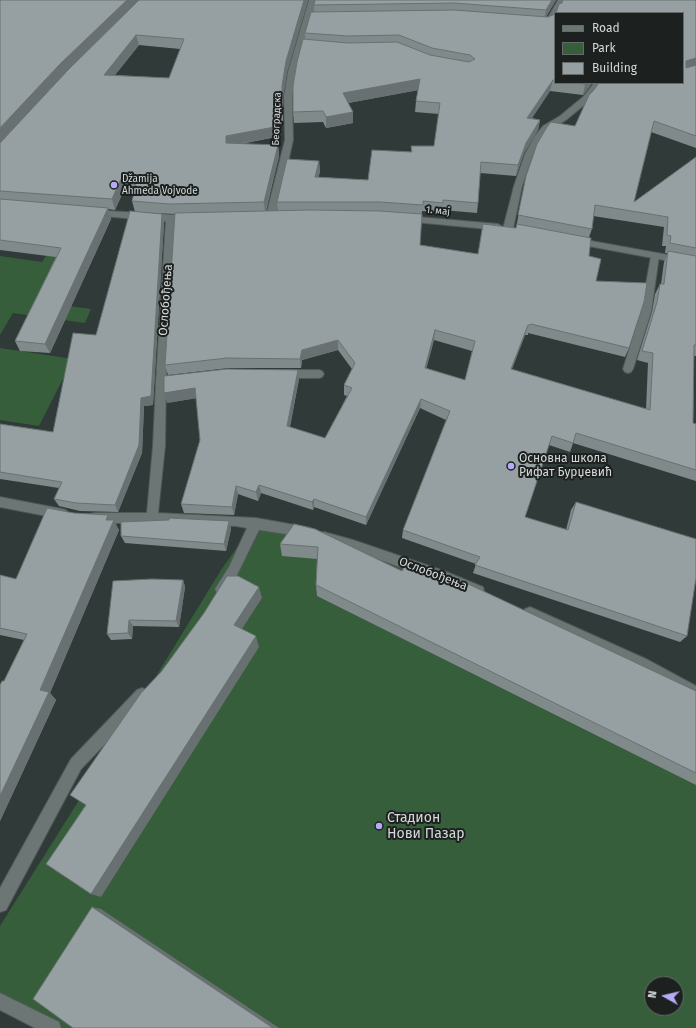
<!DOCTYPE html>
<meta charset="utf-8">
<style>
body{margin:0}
#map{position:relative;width:696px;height:1028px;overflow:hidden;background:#303a39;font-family:"Fira Sans",sans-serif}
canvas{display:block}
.legend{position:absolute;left:554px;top:12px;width:130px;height:72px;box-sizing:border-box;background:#1c201f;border:1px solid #666a69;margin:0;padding:5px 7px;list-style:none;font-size:12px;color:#d4dad9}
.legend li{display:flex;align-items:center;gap:8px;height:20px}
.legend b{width:20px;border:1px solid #666a69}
.north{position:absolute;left:644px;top:976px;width:40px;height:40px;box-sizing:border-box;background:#1c201f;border:1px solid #666a69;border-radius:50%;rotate:278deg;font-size:11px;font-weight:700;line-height:16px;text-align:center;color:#d4dad9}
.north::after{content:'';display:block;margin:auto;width:14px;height:18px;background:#b7abf8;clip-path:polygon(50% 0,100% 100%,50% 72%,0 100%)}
</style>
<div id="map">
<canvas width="696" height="1028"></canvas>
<ul class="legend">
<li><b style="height:5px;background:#6c7675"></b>Road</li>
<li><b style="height:11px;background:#365e3b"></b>Park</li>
<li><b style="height:11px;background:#96a0a2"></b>Building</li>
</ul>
<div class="north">N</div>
</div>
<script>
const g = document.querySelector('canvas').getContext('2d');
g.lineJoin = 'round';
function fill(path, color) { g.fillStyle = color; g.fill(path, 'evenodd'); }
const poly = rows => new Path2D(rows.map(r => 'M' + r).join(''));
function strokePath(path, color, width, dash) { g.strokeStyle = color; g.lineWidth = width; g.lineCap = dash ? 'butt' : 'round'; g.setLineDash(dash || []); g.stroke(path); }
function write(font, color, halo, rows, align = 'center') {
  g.font = font + ' "Fira Sans",sans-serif'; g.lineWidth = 4; g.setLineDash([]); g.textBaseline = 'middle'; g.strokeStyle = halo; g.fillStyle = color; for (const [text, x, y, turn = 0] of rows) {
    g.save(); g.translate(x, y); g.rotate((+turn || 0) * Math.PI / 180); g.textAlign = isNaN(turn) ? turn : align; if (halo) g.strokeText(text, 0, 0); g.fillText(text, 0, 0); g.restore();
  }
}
fill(poly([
 [48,253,64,255,38,302,91,309,85,323,13,313,0,335,0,256,42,262],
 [0,348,73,359,39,426,0,420],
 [255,522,444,577,696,694,696,1028,53,1028,0,1001,0,926,125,727,221,570],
 [652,984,676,984,676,1008,652,1008]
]), '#365e3b');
const lane = poly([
 [655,253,659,256,651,312,633,369,631,372,628,373,625,372,623,369,641,312,651,256,655,253],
 [283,370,319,370,322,371,324,374,322,377,319,378,283,378,280,377,278,374,280,371,283,370]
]);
const street = poly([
 [309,0,317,0,296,72,292,97,293,140,276,216,271,219,266,216,285,140,284,97,288,72,309,0],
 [558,0,566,0,558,13,555,13,555,18,552,24,540,26,540,22,546,21,558,0],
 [594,83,602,83,589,101,566,120,549,130,543,137,533,154,522,186,513,229,508,232,505,231,503,229,514,186,525,154,535,136,543,126,560,116,583,97,594,83],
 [171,216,176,219,166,381,165,446,158,513,256,518,306,527,310,528,312,532,310,536,306,537,259,530,237,575,225,593,221,595,217,593,215,589,229,567,247,528,236,526,152,523,94,523,90,522,88,518,90,514,94,513,147,513,153,446,156,381,166,219,171,216],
 [0,497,62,509,66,510,68,514,66,518,62,519,0,507,0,497],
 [324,532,353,540,444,571,483,587,484,591,483,595,478,597,441,582,353,550,320,541,318,537,320,533,324,532],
 [530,607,646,659,696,686,696,700,636,669,525,617,524,613,525,609,530,607],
 [142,688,147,690,149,695,147,700,81,769,6,910,0,912,0,888,71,759,137,690,142,688],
 [0,993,59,1022,61,1028,35,1028,0,1010,0,993]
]);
const secondary = poly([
 [93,210,190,216,195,219,190,222,171,222,90,215,88,213,90,211,93,210],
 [407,216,498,224,503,227,498,230,404,221,402,219,404,217,407,216],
 [575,238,696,260,696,266,572,243,570,241,572,239,575,238]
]);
strokePath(lane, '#505858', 2);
strokePath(street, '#505858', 2);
strokePath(secondary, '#505858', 2);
fill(lane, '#6c7675');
fill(street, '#6c7675');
fill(secondary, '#6c7675');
fill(poly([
 [0,0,308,0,287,72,283,97,283,123,281,123,281,136,241,144,278,145,279,156,266,211,278,211,277,202,319,161,320,172,318,177,368,180,411,152,411,146,434,146,439,114,415,112,416,101,418,90,348,103,353,112,353,123,326,128,323,122,294,123,293,112,305,40,305,33,314,12,314,5,556,0,546,17,548,17,555,14,555,83,592,83,583,95,550,91,532,118,540,120,538,130,524,153,516,176,480,173,478,203,477,213,442,210,442,213,422,211,420,245,478,254,516,228,526,176,575,126,696,0,696,148,651,132,634,202,696,157,696,356,694,356,693,423,696,424,696,481,573,443,570,452,549,445,525,517,566,530,571,510,576,502,687,636,680,642,473,573,476,564,402,538,403,530,446,420,420,408,366,525,314,507,313,510,261,493,258,501,238,494,234,515,184,513,181,504,200,440,196,398,167,403,298,370,299,379,290,427,325,438,347,396,344,395,344,385,352,369,338,350,302,360,301,368,229,368,168,375,165,365,175,214,135,212,132,201,134,193,124,190,115,210,108,209,111,219,50,353,20,351,15,341,56,257,0,250],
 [139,45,180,49,169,78,115,75],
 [75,63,32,108,63,75],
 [593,216,664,227,662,246,666,246,665,253,668,253,664,262,661,284,660,284,655,294,652,312,637,360,648,363,646,409,512,369,525,335,528,335,528,333,625,357,629,348,596,281,589,256,589,237,592,229],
 [434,340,472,351,465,380,426,368],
 [162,214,164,223,153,405,144,406,142,453,118,512,80,511,59,506,54,499,59,488,0,479,0,424,53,432,96,335],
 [74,513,108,515,110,520,119,530,50,693,56,700,0,821,0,685,4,681,24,640,0,635,0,575,16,579],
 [229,521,231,529,226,551,125,543,121,536],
 [294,524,402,571,460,590,696,691,696,785,317,596,316,585,317,559,282,556,280,544],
 [183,580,185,587,179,627,133,626,132,639,111,640,107,634]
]), '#818a8b');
fill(poly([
 [127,0,140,0,63,75,0,144,0,128,60,64],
 [304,0,308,0,287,72,283,97,283,123,282,86,286,61],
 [552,0,556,0,544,20,546,10],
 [136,35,139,45,107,85,104,75],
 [696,58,696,67,683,71,686,61],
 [420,79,419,90,343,104,343,93],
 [553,80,550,91,525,128,527,118],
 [587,83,592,83,583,95,585,84],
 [353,112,353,123,326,128,326,117],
 [280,113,281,123,281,136,227,146,226,143,226,136],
 [540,120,538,130,524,153,516,176,518,165,526,143],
 [278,145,279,156,265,212,264,202],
 [319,161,320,172,316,187,315,177],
 [121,179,124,190,115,210,112,199],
 [108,208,111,219,50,353,45,344],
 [162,214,164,223,153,405,144,406,142,453,118,512,115,505,141,398],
 [528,325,525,335,508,379,511,369],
 [435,330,434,340,424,378,425,368],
 [338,340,338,350,302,360,301,368,300,359,302,350],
 [298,370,299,379,288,435,287,426],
 [195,388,198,398,167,403,164,393],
 [421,399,420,408,366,525,366,517],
 [259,485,261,493,258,501,256,492],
 [236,486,238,494,234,515,232,507],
 [314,499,314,507,313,510,312,502],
 [108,515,112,524,114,520,119,530,50,693,56,700,0,821,0,796],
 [229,521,231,529,226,551,224,544],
 [183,580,185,587,179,627,176,621],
 [259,587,262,598,238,635,234,625],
 [129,620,133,626,132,639,128,633],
 [256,636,259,647,101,897,91,894],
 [92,907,101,909,279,1028,273,1028]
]), '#697071');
const building = poly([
 [0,0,127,0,60,64,0,128,0,0],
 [139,0,304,0,286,61,282,86,282,113,280,113,280,126,226,136,226,143,278,145,264,202,169,204,132,201,136,185,121,179,112,199,0,191,0,143,68,70,139,0],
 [136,35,184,39,169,78,104,75,136,35],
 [315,0,552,0,546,10,454,3,314,5,315,0],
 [563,0,696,0,696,58,686,61,686,68,696,65,696,136,654,121,634,202,696,157,696,248,670,243,671,236,667,235,668,217,595,205,592,229,518,215,526,176,537,144,547,127,551,122,575,126,589,95,593,91,599,83,683,83,683,13,556,13,559,4,562,3,563,0],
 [454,10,548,17,555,14,555,80,553,80,527,118,540,120,526,143,518,165,481,162,478,203,443,200,443,203,423,201,423,205,380,202,277,202,287,159,319,161,315,177,368,180,372,150,412,152,411,146,434,146,440,103,416,101,420,79,343,93,353,112,326,117,323,111,293,112,293,86,297,62,303,39,348,43,397,42,430,55,469,62,475,59,470,55,432,48,399,35,348,36,305,33,311,12,454,10],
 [575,83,587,83,585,84,575,83],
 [0,199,108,208,45,344,15,341,61,248,0,240,0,199],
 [310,210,380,211,422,214,420,245,478,254,483,224,516,228,517,224,591,238,589,256,601,259,596,281,647,283,644,302,629,348,531,324,530,325,528,325,511,369,650,410,653,353,642,351,657,302,660,284,664,284,668,251,696,256,696,345,694,345,693,423,696,424,696,470,576,433,573,443,552,436,525,517,568,530,576,502,696,539,696,578,687,636,475,565,480,557,403,530,450,411,421,399,366,517,314,499,312,502,259,485,256,492,236,486,232,507,181,504,200,440,195,388,164,393,164,376,227,369,298,370,287,426,325,438,352,388,344,385,355,363,338,340,302,350,300,359,227,358,165,365,175,213,310,210],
 [435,330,475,341,465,380,425,368,435,330],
 [130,211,162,214,151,396,141,398,139,445,115,505,76,503,54,499,62,482,0,472,0,424,53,432,73,333,96,335,130,211],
 [47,508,74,513,108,515,106,520,114,520,40,690,49,692,0,796,0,685,2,681,4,681,27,634,0,628,0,575,16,579,47,508],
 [169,518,229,521,224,544,121,536,121,522,169,520,169,518],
 [294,524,315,529,402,571,406,564,460,590,464,582,696,691,696,773,316,585,318,547,280,544,294,524],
 [227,576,238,576,259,587,234,625,256,636,91,894,46,864,86,805,70,795,141,693,161,672,204,613,227,576],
 [152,579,183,580,176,621,129,620,128,633,107,634,113,581,152,579],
 [92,907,273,1028,73,1028,33,999,92,907]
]);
fill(building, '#96a0a2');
strokePath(building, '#697071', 1);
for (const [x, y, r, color] of [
 [114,185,4,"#b7abf8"],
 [511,466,4,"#b7abf8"],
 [379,826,4,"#b7abf8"]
]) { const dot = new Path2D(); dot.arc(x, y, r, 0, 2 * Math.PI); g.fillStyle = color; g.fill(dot); strokePath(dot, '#1c201f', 1.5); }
write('10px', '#d4dad9', '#1c201f', [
 ["Београдска",277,119,-88],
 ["1. мај",438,211,5]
]);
write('10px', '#d4dad9', '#1c201f', [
 ["Džamija",122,179],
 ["Ahmeda Vojvode",122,191]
], 'left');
write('12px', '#d4dad9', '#1c201f', [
 ["Ослобођења",166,300,-86],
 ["Ослобођења",433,574,21]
]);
write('12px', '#d4dad9', '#1c201f', [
 ["Основна школа",519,459],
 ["Рифат Бурџевић",519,473]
], 'left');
write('14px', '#d4dad9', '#1c201f', [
 ["Стадион",387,818],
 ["Нови Пазар",387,834]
], 'left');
</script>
